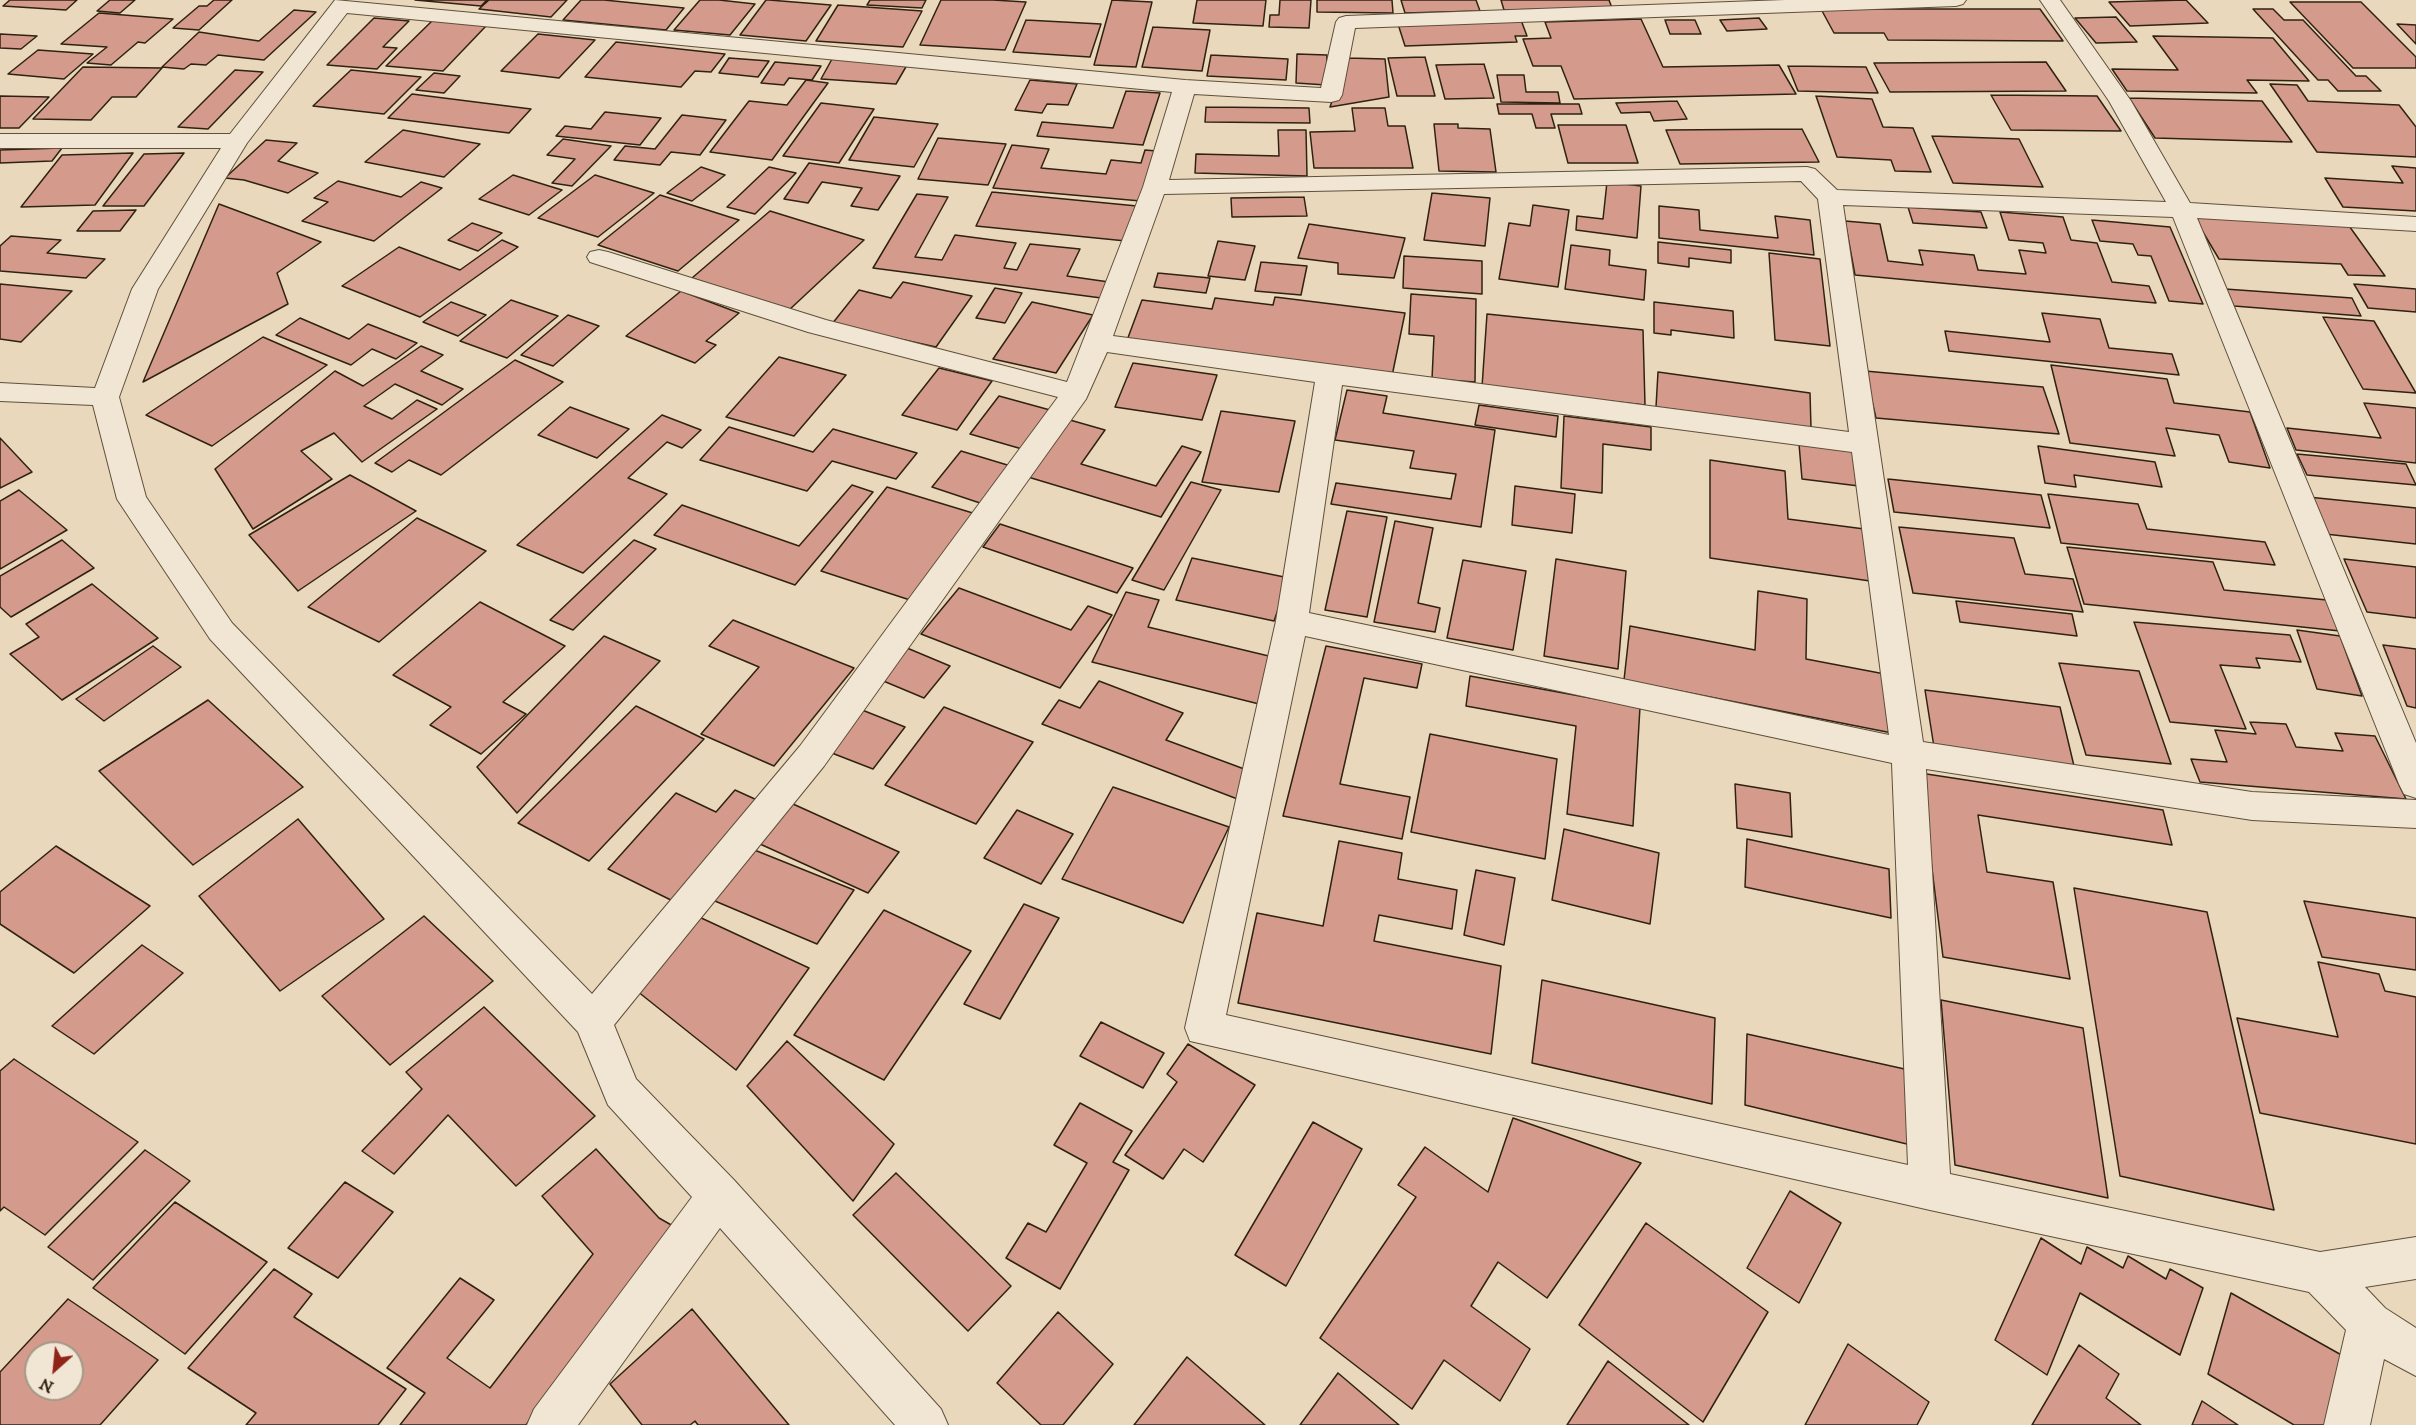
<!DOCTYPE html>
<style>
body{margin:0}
#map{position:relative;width:2416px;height:1425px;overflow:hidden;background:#e9d8bb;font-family:"IM FELL DW Pica",serif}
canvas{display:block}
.north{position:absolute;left:24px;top:1341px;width:60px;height:60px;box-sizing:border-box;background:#f1e6d3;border:2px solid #a49886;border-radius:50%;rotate:207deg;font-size:16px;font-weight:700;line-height:24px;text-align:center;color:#302212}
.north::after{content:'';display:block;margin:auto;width:21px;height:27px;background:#8f2418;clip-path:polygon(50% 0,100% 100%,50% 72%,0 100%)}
</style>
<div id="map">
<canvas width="2416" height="1425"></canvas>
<div class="north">N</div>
</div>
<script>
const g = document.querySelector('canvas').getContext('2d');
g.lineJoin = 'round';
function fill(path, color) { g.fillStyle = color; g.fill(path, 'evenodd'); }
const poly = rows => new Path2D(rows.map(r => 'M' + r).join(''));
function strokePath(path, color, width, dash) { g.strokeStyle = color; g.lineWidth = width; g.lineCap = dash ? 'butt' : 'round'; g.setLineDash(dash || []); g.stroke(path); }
const building = poly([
 [10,0,77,0,66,10,3,6,10,0],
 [110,0,135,0,120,13,97,11,110,0],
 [214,0,232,0,199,30,173,28,199,6,207,6,214,0],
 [415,0,487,0,481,6,415,0],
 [489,0,567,0,551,17,479,9,489,0],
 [581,0,604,0,684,8,666,30,563,20,581,0],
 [700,0,719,0,755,4,730,35,674,30,700,0],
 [766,0,769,0,831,5,806,41,740,35,766,0],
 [870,0,926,0,922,8,867,5,870,0],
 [941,0,993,0,1026,2,1005,50,920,45,941,0],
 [1112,0,1152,2,1136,67,1094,65,1112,0],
 [1197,0,1266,0,1263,26,1193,23,1197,0],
 [1280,0,1311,0,1309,28,1269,27,1270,15,1279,15,1280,0],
 [1317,0,1392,0,1393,13,1317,12,1317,0],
 [1401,0,1476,0,1480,11,1405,13,1401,0],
 [1501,0,1609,0,1612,8,1504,10,1501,0],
 [2186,0,2208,23,2130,26,2109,2,2186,0],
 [2290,2,2361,2,2416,57,2416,68,2353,68,2290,2],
 [838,5,922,11,903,47,816,41,838,5],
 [1821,9,2040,9,2063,41,1888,40,1884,33,1834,33,1821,9],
 [2253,9,2273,9,2284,20,2303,20,2356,76,2366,76,2381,91,2338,91,2328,80,2318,80,2253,9],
 [294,10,316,12,264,60,218,55,206,65,191,64,184,69,162,67,199,32,259,41,294,10],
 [99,13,173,19,145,43,138,42,111,65,87,63,107,47,61,44,99,13],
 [2116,17,2137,42,2096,43,2075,18,2116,17],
 [374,18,409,21,383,47,397,48,377,69,327,65,374,18],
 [1759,18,1767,29,1727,31,1720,20,1759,18],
 [1641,19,1663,67,1779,65,1796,94,1574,99,1561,66,1533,66,1523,39,1551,38,1545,22,1641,19],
 [433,20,487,25,443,71,386,66,433,20],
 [1026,20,1101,24,1090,57,1013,52,1026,20],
 [1521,20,1527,36,1515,36,1517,42,1405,46,1398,24,1521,20],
 [1665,20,1695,20,1701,34,1670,34,1665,20],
 [2397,24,2416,25,2416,44,2397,24],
 [1153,27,1210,30,1202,71,1142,67,1153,27],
 [0,34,37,36,21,49,0,48,0,34],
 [538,34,595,40,559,78,501,71,538,34],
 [2153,36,2273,38,2309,81,2247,80,2257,93,2127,91,2112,69,2178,70,2153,36],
 [616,42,725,54,711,72,695,71,681,87,585,77,616,42],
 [38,50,93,54,64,79,8,74,38,50],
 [1297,54,1327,55,1326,85,1296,83,1297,54],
 [1211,55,1288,59,1286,80,1207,76,1211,55],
 [1425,57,1435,96,1397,96,1388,58,1425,57],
 [729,58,769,61,758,77,719,73,729,58],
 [1347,58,1385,59,1389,97,1330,107,1347,58],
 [832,59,907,65,896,84,821,79,832,59],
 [775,62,821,66,812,80,789,78,784,85,761,83,775,62],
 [2046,62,2066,91,1890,92,1874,63,2046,62],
 [1484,64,1494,98,1445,99,1436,65,1484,64],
 [1788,66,1866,67,1878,93,1798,91,1788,66],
 [83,67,162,68,136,97,112,97,91,120,33,119,83,67],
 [235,70,263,72,208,129,178,127,235,70],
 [351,70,421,77,384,114,313,106,351,70],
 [434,73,460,76,444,93,416,90,434,73],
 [1497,75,1524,75,1526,92,1558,92,1560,103,1501,102,1497,75],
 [806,80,828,83,772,160,710,152,749,101,787,105,806,80],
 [1030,80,1077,84,1068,105,1047,104,1042,113,1015,110,1030,80],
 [2270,84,2297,85,2308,101,2399,105,2416,127,2416,157,2317,152,2270,84],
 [1126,91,1160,93,1143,145,1037,136,1042,122,1113,128,1126,91],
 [412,94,531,109,509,133,388,118,412,94],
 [1991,95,2097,96,2121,131,2011,130,1991,95],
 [0,96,49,97,19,128,0,128,0,96],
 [1816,96,1872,99,1883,127,1913,128,1931,172,1895,171,1891,160,1837,157,1816,96],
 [2129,98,2262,101,2292,142,2155,138,2129,98],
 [1677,101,1687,119,1654,121,1650,112,1621,113,1616,103,1677,101],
 [821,103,874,109,839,163,783,156,821,103],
 [1497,104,1579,104,1582,114,1551,114,1555,128,1536,128,1532,114,1499,114,1497,104],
 [1206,107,1309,108,1310,123,1205,122,1206,107],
 [1352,108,1385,108,1388,126,1405,126,1413,168,1314,168,1310,132,1355,131,1352,108],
 [605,112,661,118,640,145,556,136,565,126,591,129,605,112],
 [682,115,726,120,700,155,671,152,660,165,614,160,625,146,655,149,682,115],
 [874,117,938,124,914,167,849,160,874,117],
 [1434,124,1458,124,1458,128,1490,129,1496,172,1439,171,1434,124],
 [1558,125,1626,125,1638,163,1568,163,1558,125],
 [1802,129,1819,162,1680,164,1666,130,1802,129],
 [403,130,480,144,444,177,365,162,403,130],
 [1278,130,1306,130,1307,176,1195,173,1196,154,1279,156,1278,130],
 [1932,136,2019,139,2043,187,1953,183,1932,136],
 [938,138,1006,144,988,185,918,179,938,138],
 [563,139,611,146,572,186,552,183,575,159,547,155,563,139],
 [266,140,297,143,278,161,318,173,288,193,244,180,225,178,266,140],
 [1012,145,1049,149,1041,168,1106,174,1111,160,1141,163,1145,150,1157,151,1141,201,993,188,1012,145],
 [62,148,52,161,0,163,0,150,62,148],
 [133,153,95,205,21,207,62,155,133,153],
 [184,153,144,206,103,206,144,154,184,153],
 [809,163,900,176,878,210,851,206,862,188,822,182,808,203,784,199,809,163],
 [2392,166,2416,168,2416,211,2343,207,2325,178,2403,183,2392,166],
 [701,167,725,175,692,201,667,193,701,167],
 [769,167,796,173,755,214,727,207,769,167],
 [513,175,562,190,529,215,479,199,513,175],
 [595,175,654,193,598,237,538,218,595,175],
 [338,181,401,197,421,182,442,188,374,241,302,221,328,202,314,198,338,181],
 [1607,182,1641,186,1637,238,1576,230,1577,216,1603,219,1607,182],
 [992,192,1137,206,1126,241,976,226,992,192],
 [1432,193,1490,198,1485,246,1424,240,1432,193],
 [917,194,948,197,915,257,942,260,955,235,1016,243,1004,268,1017,270,1030,244,1080,249,1067,276,1116,283,1109,299,873,268,917,194],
 [660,195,739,220,678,271,598,245,660,195],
 [1304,197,1307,216,1232,217,1231,198,1304,197],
 [219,204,321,242,277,273,288,304,143,382,219,204],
 [1533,205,1569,210,1558,287,1499,279,1509,223,1530,226,1533,205],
 [1659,206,1699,210,1700,230,1778,238,1775,216,1810,220,1814,255,1659,238,1659,206],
 [1908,207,1981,212,1987,228,1913,223,1908,207],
 [136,210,120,231,77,231,93,211,136,210],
 [770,211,864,240,788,311,692,278,770,211],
 [2000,212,2063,217,2071,240,2097,243,2112,282,2149,286,2156,303,1855,275,1845,221,1880,224,1888,261,1923,265,1919,250,1974,255,1978,270,2026,274,2019,250,2046,253,2043,243,2009,240,2000,212],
 [2194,217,2347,223,2385,276,2348,275,2341,264,2219,259,2194,217],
 [2092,220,2170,227,2203,304,2169,301,2151,256,2138,255,2133,244,2100,241,2092,220],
 [472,223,502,233,478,251,448,240,472,223],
 [1309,224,1405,238,1394,278,1338,274,1338,263,1298,258,1309,224],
 [11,236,61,240,47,253,105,259,86,278,0,271,0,246,11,236],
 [502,240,518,247,420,317,342,286,399,247,460,270,502,240],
 [1218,241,1255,246,1245,280,1208,276,1218,241],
 [1658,242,1731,250,1731,263,1689,258,1689,267,1658,263,1658,242],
 [1571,245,1610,250,1609,265,1646,270,1644,300,1565,289,1571,245],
 [1769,253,1820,259,1830,346,1775,340,1769,253],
 [1404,256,1482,261,1482,294,1403,288,1404,256],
 [1261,262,1307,266,1301,295,1255,291,1261,262],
 [1158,273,1210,278,1206,293,1154,287,1158,273],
 [903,282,972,296,936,347,832,324,859,290,891,298,903,282],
 [0,284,72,291,21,342,0,339,0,284],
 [2354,284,2416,289,2416,312,2368,308,2354,284],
 [995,288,1022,293,1005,323,976,318,995,288],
 [2225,289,2352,298,2361,316,2234,306,2225,289],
 [681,291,739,313,706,341,716,345,695,363,626,336,681,291],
 [1411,294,1476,299,1475,382,1432,379,1434,336,1409,334,1411,294],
 [1275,297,1405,313,1392,376,1126,343,1142,300,1212,309,1215,298,1273,305,1275,297],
 [511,300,558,316,507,358,460,341,511,300],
 [451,302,486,315,458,336,423,322,451,302],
 [1032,302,1093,315,1056,373,993,359,1032,302],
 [1654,302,1733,311,1734,338,1671,330,1671,335,1654,333,1654,302],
 [2042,313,2100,319,2109,348,2172,354,2179,375,1949,351,1945,331,2050,342,2042,313],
 [1487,314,1643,330,1645,405,1482,387,1487,314],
 [568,315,599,326,553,366,521,355,568,315],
 [2323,317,2374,321,2416,393,2363,389,2323,317],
 [300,318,349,339,368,324,417,343,396,359,372,349,351,365,276,335,300,318],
 [263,337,327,365,212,446,146,415,263,337],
 [421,346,443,355,421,371,463,389,442,405,395,384,364,406,392,419,417,400,437,409,362,462,334,433,301,451,332,479,253,529,215,469,335,371,363,386,421,346],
 [779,357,846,375,794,436,726,417,779,357],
 [515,360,563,382,441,475,409,460,392,472,375,463,515,360],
 [1133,363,1217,375,1202,420,1115,407,1133,363],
 [2051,365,2167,379,2174,403,2250,412,2270,468,2229,462,2219,435,2166,428,2175,456,2070,443,2051,365],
 [939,368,992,381,957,430,902,415,939,368],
 [1865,371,2043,387,2059,434,1876,418,1865,371],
 [1658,372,1810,393,1811,428,1656,407,1658,372],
 [1347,390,1387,396,1383,413,1495,430,1481,527,1331,504,1336,483,1451,499,1456,474,1410,468,1414,451,1335,440,1347,390],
 [999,396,1050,410,1022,449,970,434,999,396],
 [2364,403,2416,408,2416,463,2296,450,2287,428,2381,438,2364,403],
 [1479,405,1558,416,1556,437,1475,425,1479,405],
 [570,407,629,429,597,458,538,435,570,407],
 [1221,411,1295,421,1279,492,1202,482,1221,411],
 [662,415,701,430,682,448,667,442,628,478,667,494,583,573,517,545,662,415],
 [1564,416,1651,427,1651,450,1603,444,1602,493,1561,488,1564,416],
 [1070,420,1105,430,1081,464,1156,486,1182,446,1201,452,1161,517,1028,477,1070,420],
 [729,427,813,452,833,429,917,453,896,479,832,461,807,491,700,460,729,427],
 [0,438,32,472,0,488,0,438],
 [1799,444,1854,451,1859,486,1802,479,1799,444],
 [2038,446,2155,462,2162,487,2074,475,2076,487,2045,483,2038,446],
 [961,451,1014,467,986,505,932,487,961,451],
 [2297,454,2406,464,2416,485,2307,475,2297,454],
 [1710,460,1785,471,1788,519,1872,530,1877,582,1710,558,1710,460],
 [350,475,416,511,298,591,249,535,350,475],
 [1888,479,2041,495,2050,528,1894,512,1888,479],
 [1191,482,1221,490,1164,590,1132,580,1191,482],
 [852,485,873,492,795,585,654,535,682,505,799,546,852,485],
 [1515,486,1575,494,1572,533,1512,525,1515,486],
 [887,487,976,514,913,601,821,571,887,487],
 [19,490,67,530,0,569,0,501,19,490],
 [2048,494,2138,504,2147,529,2265,542,2275,565,2061,543,2048,494],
 [2308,497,2416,508,2416,544,2325,534,2308,497],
 [1347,511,1387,517,1367,617,1325,610,1347,511],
 [417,518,486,551,379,642,308,607,417,518],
 [1395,521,1433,528,1418,603,1440,608,1435,632,1374,622,1395,521],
 [1000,524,1133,568,1117,593,983,547,1000,524],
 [1899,527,2014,538,2025,574,2073,579,2083,612,1913,593,1899,527],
 [62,540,94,568,11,617,0,607,0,576,62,540],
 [634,540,656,549,573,630,550,620,634,540],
 [2067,547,2213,562,2224,590,2327,600,2340,631,2084,604,2067,547],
 [1192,558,1289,578,1274,621,1176,600,1192,558],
 [1556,559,1626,571,1618,669,1544,656,1556,559],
 [2344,559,2416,567,2416,618,2367,612,2344,559],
 [1463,560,1526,571,1513,650,1447,638,1463,560],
 [92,584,158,638,62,700,10,654,39,637,26,624,92,584],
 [959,588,1071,630,1088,606,1112,615,1060,688,921,634,959,588],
 [1758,591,1807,599,1806,659,1890,675,1892,733,1624,680,1630,626,1755,650,1758,591],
 [1126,592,1159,600,1148,627,1277,658,1259,704,1092,662,1126,592],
 [1956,601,2072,614,2077,636,1960,622,1956,601],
 [480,602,565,646,503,702,526,714,481,754,430,725,451,707,393,675,480,602],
 [733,620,854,668,774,766,701,734,759,667,709,646,733,620],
 [2134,622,2290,635,2301,662,2256,658,2260,668,2220,665,2246,729,2170,722,2134,622],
 [2297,630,2340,636,2362,696,2317,689,2297,630],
 [604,636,660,661,517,813,477,767,604,636],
 [2383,645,2416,649,2416,708,2407,706,2383,645],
 [153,646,181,667,104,721,76,699,153,646],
 [1326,646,1422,664,1417,688,1364,678,1340,784,1410,797,1402,839,1283,816,1326,646],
 [907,648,950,666,924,698,881,680,907,648],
 [2059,663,2139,671,2171,764,2086,755,2059,663],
 [1470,676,1640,707,1633,826,1567,814,1576,726,1466,706,1470,676],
 [1099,681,1183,713,1166,740,1255,773,1240,800,1042,724,1059,700,1080,708,1099,681],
 [1925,690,2060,707,2074,766,1934,747,1925,690],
 [208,700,303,787,193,865,99,771,208,700],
 [636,706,704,739,589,861,518,823,636,706],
 [944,707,1033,742,976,824,885,785,944,707],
 [857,708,905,727,873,769,824,750,857,708],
 [2250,722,2286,724,2296,747,2343,751,2335,733,2375,736,2406,799,2200,782,2191,759,2227,762,2215,730,2256,734,2250,722],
 [1430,734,1557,759,1545,859,1411,832,1430,734],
 [1920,773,2163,810,2172,845,1978,815,1987,872,2053,882,2070,979,1943,957,1920,773],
 [1735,784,1790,793,1792,837,1737,828,1735,784],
 [1113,787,1229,827,1183,923,1062,879,1113,787],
 [735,790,768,805,683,906,608,869,676,793,716,812,735,790],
 [782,799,899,852,868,893,749,839,782,799],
 [1017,810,1073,834,1041,884,984,858,1017,810],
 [298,819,384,919,280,991,199,896,298,819],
 [1564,829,1659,853,1650,924,1552,900,1564,829],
 [1747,839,1889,869,1891,918,1745,887,1747,839],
 [1339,841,1402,853,1398,879,1457,890,1452,929,1379,915,1374,941,1501,966,1491,1054,1238,1003,1257,913,1323,926,1339,841],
 [742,845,854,890,817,944,703,896,742,845],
 [56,846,150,906,74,973,0,924,0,892,56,846],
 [1476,870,1515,878,1504,945,1464,935,1476,870],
 [2074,888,2207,912,2274,1210,2120,1176,2074,888],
 [2304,901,2416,918,2416,970,2322,957,2304,901],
 [1024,904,1059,918,1000,1019,964,1004,1024,904],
 [884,910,971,951,884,1080,794,1035,884,910],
 [424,916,493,981,390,1065,322,996,424,916],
 [697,916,809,968,736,1070,632,987,697,916],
 [142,945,183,973,94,1054,52,1026,142,945],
 [2318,962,2379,974,2385,991,2416,997,2416,1144,2260,1113,2237,1018,2338,1037,2318,962],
 [1542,980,1715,1018,1712,1104,1532,1063,1542,980],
 [1941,1000,2083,1028,2108,1198,1955,1165,1941,1000],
 [484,1007,595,1116,516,1186,448,1115,394,1174,362,1151,422,1089,406,1072,484,1007],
 [1101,1022,1164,1053,1143,1088,1080,1056,1101,1022],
 [1747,1034,1909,1070,1911,1145,1745,1105,1747,1034],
 [787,1041,894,1144,853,1201,747,1086,787,1041],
 [1188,1044,1255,1085,1203,1162,1184,1149,1163,1179,1125,1155,1177,1082,1167,1074,1188,1044],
 [14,1059,138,1142,45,1235,4,1207,0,1211,0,1071,14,1059],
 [1080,1103,1132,1131,1113,1162,1129,1170,1060,1289,1006,1258,1028,1223,1046,1232,1087,1163,1054,1145,1080,1103],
 [1513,1118,1641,1163,1547,1298,1498,1262,1471,1306,1530,1349,1500,1401,1444,1360,1412,1409,1320,1338,1416,1197,1398,1185,1425,1147,1488,1192,1513,1118],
 [1313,1122,1362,1149,1286,1286,1235,1255,1313,1122],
 [596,1149,659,1218,673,1226,526,1425,400,1425,425,1393,387,1368,460,1278,494,1300,447,1358,490,1388,593,1254,542,1196,596,1149],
 [145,1150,190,1181,93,1280,48,1247,145,1150],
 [896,1173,1011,1286,968,1331,853,1215,896,1173],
 [345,1182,393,1212,338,1278,288,1248,345,1182],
 [1790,1191,1841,1223,1799,1303,1747,1268,1790,1191],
 [175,1202,267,1262,185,1354,93,1288,175,1202],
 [1646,1223,1768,1312,1703,1422,1579,1325,1646,1223],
 [2041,1238,2081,1264,2087,1247,2123,1268,2128,1256,2166,1279,2170,1269,2203,1288,2180,1355,2080,1293,2047,1375,1995,1340,2041,1238],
 [274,1269,312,1294,294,1317,406,1389,378,1425,246,1425,256,1413,188,1368,274,1269],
 [2231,1293,2345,1357,2328,1425,2294,1425,2208,1374,2231,1293],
 [68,1299,158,1360,100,1425,0,1425,0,1372,68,1299],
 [36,1353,72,1353,72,1389,36,1389,36,1353],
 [692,1309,789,1425,698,1425,695,1421,690,1425,642,1425,610,1384,692,1309],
 [1058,1312,1113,1364,1063,1425,1041,1425,997,1383,1058,1312],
 [1848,1344,1929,1402,1917,1425,1805,1425,1848,1344],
 [2079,1345,2119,1374,2106,1398,2141,1425,2032,1425,2079,1345],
 [1187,1357,1265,1425,1134,1425,1187,1357],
 [1608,1361,1689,1425,1567,1425,1608,1361],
 [1338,1373,1399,1425,1300,1425,1338,1373],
 [2202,1401,2238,1425,2192,1425,2202,1401]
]);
fill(building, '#d49b8c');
strokePath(building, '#302212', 1.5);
const minor = poly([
 [335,0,1185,80,1321,88,1336,22,1339,18,1346,16,1785,0,1966,0,1963,4,1956,6,1355,28,1342,95,1339,100,1331,102,1194,94,1169,180,1807,167,1815,169,1837,190,2166,202,2109,101,2040,0,2060,0,2131,101,2190,203,2416,217,2416,231,2197,218,2416,743,2416,798,2404,794,2399,784,2173,217,1843,205,1923,742,2252,792,2416,800,2416,828,2252,820,1926,769,1950,1174,2320,1252,2416,1237,2416,1279,2365,1287,2385,1308,2416,1328,2416,1376,2384,1359,2370,1425,2324,1425,2346,1330,2309,1292,1930,1210,1190,1041,1185,1028,1276,621,1315,382,1107,352,1086,399,824,766,614,1025,636,1079,734,1180,941,1409,948,1425,895,1425,720,1228,578,1425,527,1425,534,1409,692,1197,608,1105,578,1032,210,639,117,499,93,405,0,401,0,383,95,388,132,289,221,148,0,148,0,134,230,134,335,0],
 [347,13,1172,92,1143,187,1067,382,826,320,608,252,599,250,590,252,587,257,590,262,808,332,1058,397,800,746,592,994,232,623,146,497,119,397,158,289,247,143,347,13],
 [1801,181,1818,199,1849,432,1113,336,1164,194,1801,181],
 [1342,385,1852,452,1889,735,1309,613,1342,385],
 [1305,636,1892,763,1908,1165,1226,1015,1305,636]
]);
strokePath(minor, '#5e503c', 2);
fill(minor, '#f1e6d3');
</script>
